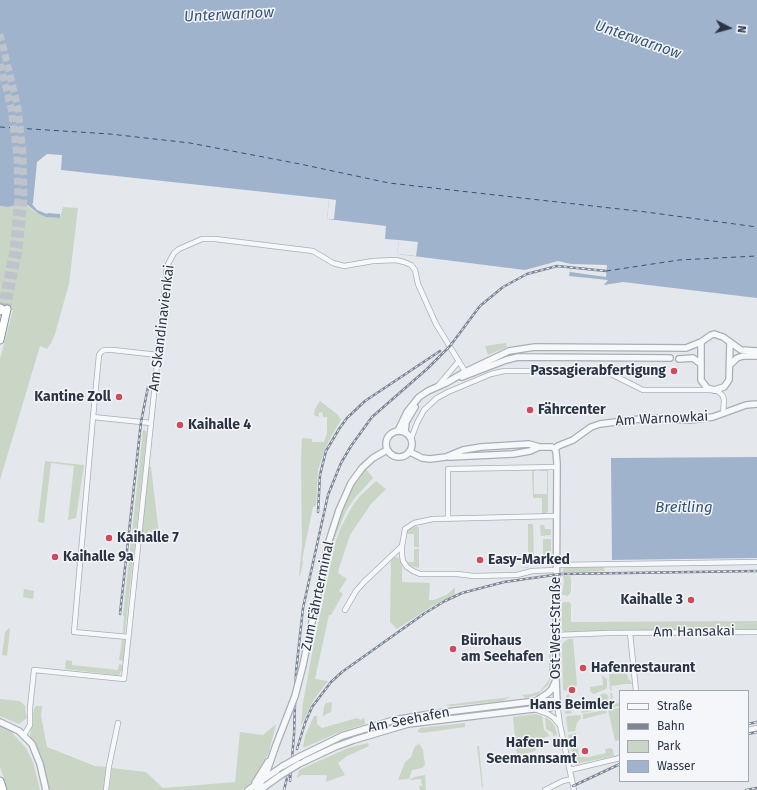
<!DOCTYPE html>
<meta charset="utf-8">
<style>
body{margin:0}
#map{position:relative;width:757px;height:790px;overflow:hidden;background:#e4e7ec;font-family:"Fira Sans",sans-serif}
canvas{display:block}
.legend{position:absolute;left:619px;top:690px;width:130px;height:92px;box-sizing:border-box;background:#f4f6f9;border:1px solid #a4a8b1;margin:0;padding:5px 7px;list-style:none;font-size:12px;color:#2b3445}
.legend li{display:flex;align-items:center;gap:8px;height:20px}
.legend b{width:20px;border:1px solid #a4a8b1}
.north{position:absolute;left:709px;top:8px;width:40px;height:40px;-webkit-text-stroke:3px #f4f6f9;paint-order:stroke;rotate:96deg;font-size:11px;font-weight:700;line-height:16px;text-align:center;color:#2b3445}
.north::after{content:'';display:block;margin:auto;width:14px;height:18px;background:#2b3445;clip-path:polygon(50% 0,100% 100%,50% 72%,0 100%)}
</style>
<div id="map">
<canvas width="757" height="790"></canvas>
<ul class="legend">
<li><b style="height:5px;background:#f7f8fa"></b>Straße</li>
<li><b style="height:5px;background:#7d8696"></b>Bahn</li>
<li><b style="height:11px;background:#c9d6c5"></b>Park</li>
<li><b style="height:11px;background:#9fb4cc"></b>Wasser</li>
</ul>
<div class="north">N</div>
</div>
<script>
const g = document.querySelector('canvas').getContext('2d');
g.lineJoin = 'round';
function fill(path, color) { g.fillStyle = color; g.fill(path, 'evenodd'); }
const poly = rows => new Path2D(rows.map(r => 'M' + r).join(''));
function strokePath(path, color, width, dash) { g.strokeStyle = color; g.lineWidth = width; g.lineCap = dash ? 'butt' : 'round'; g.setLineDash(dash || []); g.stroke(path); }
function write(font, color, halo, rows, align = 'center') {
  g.font = font + ' "Fira Sans",sans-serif'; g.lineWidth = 3; g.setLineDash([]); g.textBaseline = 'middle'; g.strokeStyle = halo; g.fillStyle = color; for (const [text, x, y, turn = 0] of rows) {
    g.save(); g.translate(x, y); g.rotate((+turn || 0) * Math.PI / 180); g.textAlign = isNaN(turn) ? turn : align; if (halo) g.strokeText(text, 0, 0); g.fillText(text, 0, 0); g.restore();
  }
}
fill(poly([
 [24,203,34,211,46,217,60,218,63,207,78,208,69,284,55,334,51,343,47,349,40,346,0,480,0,359,13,310,0,308,0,206,8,207],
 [506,343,507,347,488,355,485,346],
 [320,401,337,414,341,420,331,437,326,447,318,470,316,505,313,507,302,560,303,562,300,576,299,575,302,546,301,461,302,438,312,439,312,442,324,442,327,433,327,417,323,417,322,412,319,413,319,417,314,415,315,409],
 [143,430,146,431,147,434,125,633,123,633,124,616,123,616],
 [45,461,84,465,76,518,68,520,74,466,51,463,44,523,38,522],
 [147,467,151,467,159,534,148,531,146,537,139,534],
 [366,469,373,478,354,499,346,511,332,545,339,521,338,520,345,500,354,483],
 [534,469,536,471,534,471,534,494,547,494,547,471,540,471,541,469,546,469,548,471,548,512,545,514,542,515,542,498,533,498,532,472],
 [376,481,386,489,371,504,350,535,339,568,338,573,347,579,339,591,343,594,331,615,329,615,315,679,328,681,313,701,301,726,303,703,314,643,336,540,341,527,353,505,360,496],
 [528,524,533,524,534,556,536,556,529,557,528,568,521,568,528,567],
 [540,525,544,525,545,529,551,529,551,535,541,536],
 [417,526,419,528,419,547,414,547,414,534,407,534,407,529],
 [543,539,551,539,551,556,543,557],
 [414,549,419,549,419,568,411,566,407,562,414,562],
 [393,556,399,558,402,563,402,582,430,583,429,600,434,600,448,594,455,587,455,595,432,606,397,629,390,622,391,561,392,558],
 [603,566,605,571,562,573,564,567,567,567],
 [563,576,570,576,571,578,571,592,568,596,563,595,562,594,564,581],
 [24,589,34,591,33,599,23,597],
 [564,602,569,602,571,604,571,622,757,621,757,629,564,632,562,630,562,603],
 [9,628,10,629,7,656,2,655,5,632],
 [568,639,573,639,577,685,574,690,566,691,563,690,562,645,563,643],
 [122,640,125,640,123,661,119,660],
 [549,653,551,655,551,678,548,685,537,695,526,698,523,696,521,695,532,694,540,691,546,684,549,680],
 [66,660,72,661,72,665,118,670,119,664,123,665,123,669,119,675,116,675,65,669],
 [627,673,628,679,632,682,633,688,632,684,625,684,611,686,612,691,610,690,609,674],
 [602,675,607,679,607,687,606,689,594,694,590,691,590,687,603,685],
 [610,693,612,693,613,704,620,703,620,706,609,708,608,703,611,701],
 '599.5 698a4.5 4.5 0 1 1 9 0a4.5 4.5 0 1 1-9 0Z',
 [569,694,572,713,567,714,565,713,564,700,567,695],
 [511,697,502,701,452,706,445,705],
 [0,699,19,701,22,703,26,707,25,708,27,718,19,724,0,716],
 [597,699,599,705,593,711,582,713,581,705,594,703,593,700],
 [332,702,331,712,326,714,323,717,324,706,326,703],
 [36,706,42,706,41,716,47,747,95,766,107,767,105,790,48,790,40,755,31,738,30,734,34,708],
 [620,708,620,740,615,741,608,710],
 [606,710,607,713,583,719,583,714],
 [536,714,542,716,544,730,548,733,549,736,540,739,541,743,535,751,517,756,513,717],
 [580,715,581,718,577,723,575,731,568,732,566,718,567,716],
 [314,716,317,716,317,724,322,728,357,718,361,720,364,718,365,724,335,734,303,748,305,736],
 [545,717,551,721,555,727,557,735,553,736,553,733,546,729],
 [465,723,465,727,422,733,417,732,420,728],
 [276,724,269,752,259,772,254,780,242,790,109,790,112,768,146,772,163,788,235,782,240,732,263,735],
 [0,726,13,732,13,734,26,748,33,762,40,790,8,790,0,767],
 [576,733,579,757,589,757,606,753,605,749,611,748,613,750,614,756,575,764,568,735],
 [368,743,369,746,347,756,338,763,345,775,326,782,327,775,302,775,297,778,299,770,348,748],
 [419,743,423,750,425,765,422,768,412,770,409,779,398,780,405,762,411,757,414,748],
 [477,746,479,746,483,787,482,787],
 [425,775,426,790,420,790,419,786,422,786,421,779,409,780,414,777]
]), '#c9d6c5');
fill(poly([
 [0,0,757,0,757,298,623,282,604,285,608,280,569,276,571,264,558,261,525,270,397,254,399,240,385,239,386,226,327,219,329,199,61,170,62,155,47,154,37,162,33,203,32,204,37,210,47,214,48,213,60,214,60,218,46,217,39,214,25,203,8,207,0,206],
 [757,457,757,558,612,560,611,458]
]), '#9fb4cc');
fill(poly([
 [329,199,336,200,334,219,327,219],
 [399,240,418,242,416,256,397,254],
 [571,264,607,265,606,277,570,272]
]), '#e4e7ec');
strokePath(poly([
 [0,127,110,134,190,143,300,164,389,183,646,212,757,227],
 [606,271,679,260,757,256]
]), '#34527a', 1, [5, 4]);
strokePath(poly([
 [0,34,18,108,23,153,24,198,19,250,7,309],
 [0,64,11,108,17,155,18,198,13,251,1,308]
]), '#bfc3cb', 7, [7, 3.5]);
const minor = poly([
 [437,387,459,361],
 [93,417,99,355,102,351,105,350,113,350,158,355],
 [151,423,167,266,174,253,179,249,202,239,215,239,313,251,333,263,344,266,373,261,396,260,404,262,411,265,415,270,418,284,436,324,466,373],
 [411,439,417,423,424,410,437,398,448,392,491,374,504,371,599,371,607,372,643,390,714,390,719,392,723,396,724,401,723,413],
 [556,516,433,519,414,523,405,529,402,546,402,555,403,561,407,567,413,571,420,574,457,574,474,576,517,575,532,571,557,570],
 [448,518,448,469,556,467],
 [557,565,757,562],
 [345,610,356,591,364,582,402,546],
 [630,633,636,691],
 [556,635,608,633,757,632],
 [538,701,551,700,555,700,557,703,560,725,574,790],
 [537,710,548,714,554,718,559,724],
 [748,730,757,728],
 [24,735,30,725,30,708,34,670,124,679,151,423,93,417,74,632,128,637],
 [570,770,620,758],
 [106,790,109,766,118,723],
 [545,790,563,781,572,779]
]);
const tertiary = poly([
 [701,342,701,380,707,388,714,390,724,387,729,380,730,342],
 [679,359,693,358,701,364],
 [730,365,737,358,743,356,757,356],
 [462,377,506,360,518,357,670,358],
 '386 444a13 13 0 1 1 26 0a13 13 0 1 1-26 0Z',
 [398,431,407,412,419,397,428,391,446,383,465,372,509,351,535,347,686,348,701,342,711,335,714,334,723,337,741,350,757,351],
 [405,432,406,422,415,407],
 [555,449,558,446,573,440,591,427,600,424,648,418,690,420,713,417,746,405,757,404],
 [410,452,422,458,430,459,446,457,463,450,481,447,529,444,539,447,552,447,555,449],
 [450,457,513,454,530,451,539,447],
 [303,665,329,541,339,510,351,483,362,468,373,458,387,450],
 [0,722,19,731,32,744,40,764,46,790],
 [301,756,342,736,394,720,430,714,536,701,548,693,552,689,555,682],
 [299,764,335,747,354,740,408,724,533,709,547,709,555,706,557,703,556,679,557,463,556,452,555,449],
 [255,783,268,762],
 [248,790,283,766],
 [257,790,267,771,276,745],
 [260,790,281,775]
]);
const trunk = poly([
 [0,311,1,308],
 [0,340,7,309],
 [0,781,3,790]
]);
strokePath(minor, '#a9aeb7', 6);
strokePath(tertiary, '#a9aeb7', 8);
strokePath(trunk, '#8b94a3', 9);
strokePath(minor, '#f7f8fa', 4.5);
strokePath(tertiary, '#f7f8fa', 5.5);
strokePath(trunk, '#fff', 7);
const rail = poly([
 [318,512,320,475,326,451,339,429,347,418,365,401,440,351],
 [120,614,141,422,148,387],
 [748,724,757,722],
 [748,734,757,732],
 [297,749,305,723,312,707,331,682,342,672,425,613,445,601,462,593,504,582,561,574,757,571],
 [290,781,294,735,296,672,303,608,328,495,341,463,351,446,372,417,427,369,450,346,480,306,503,287,527,274,557,266,606,271],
 [573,786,620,764],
 [284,790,288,774],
 [746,790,757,788]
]);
strokePath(rail, '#7d8696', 2.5);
strokePath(rail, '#f4f6f9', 1, [3]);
const tertiaryBridge = poly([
 [276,745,295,696,303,665],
 [283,766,301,756],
 [281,775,299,764]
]);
strokePath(tertiaryBridge, '#a9aeb7', 8, []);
strokePath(tertiaryBridge, '#f7f8fa', 5.5);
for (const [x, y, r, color] of [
 [674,371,4,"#d1495b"],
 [119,397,4,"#d1495b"],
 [530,410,4,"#d1495b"],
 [180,425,4,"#d1495b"],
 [109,538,4,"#d1495b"],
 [55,557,4,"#d1495b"],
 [480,560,4,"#d1495b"],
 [691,600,4,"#d1495b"],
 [453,649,4,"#d1495b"],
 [583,668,4,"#d1495b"],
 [572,690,4,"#d1495b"],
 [585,751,4,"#d1495b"]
]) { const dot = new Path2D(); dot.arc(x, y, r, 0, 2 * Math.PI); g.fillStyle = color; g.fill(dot); strokePath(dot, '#f4f6f9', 1.5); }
write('14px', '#2b3445', '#f4f6f9', [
 ["Am Skandinavienkai",162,328,-83],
 ["Am Warnowkai",662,419,-3],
 ["Zum Fährterminal",318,596,-78],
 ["Ost-West-Straße",556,628,-90],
 ["Am Hansakai",694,632,-1],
 ["Am Seehafen",409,720,-11]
]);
write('bold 14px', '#2b3445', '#f4f6f9', [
 ["Passagierabfertigung",666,371,"right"],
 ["Kantine Zoll",111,397,"right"],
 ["Fährcenter",538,410],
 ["Kaihalle 4",188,425],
 ["Kaihalle 7",117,538],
 ["Kaihalle 9a",63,557],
 ["Easy-Marked",488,560],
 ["Kaihalle 3",683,600,"right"],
 ["Bürohaus",461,641],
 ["am Seehafen",461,657],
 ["Hafenrestaurant",591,668],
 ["Hans Beimler",572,705,"center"],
 ["Hafen- und",577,743,"right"],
 ["Seemannsamt",577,759,"right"]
], 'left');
write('italic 15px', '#34527a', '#f4f6f9', [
 ["Unterwarnow",229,15,-3],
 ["Unterwarnow",638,40,19],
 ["Breitling",684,508]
]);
</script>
